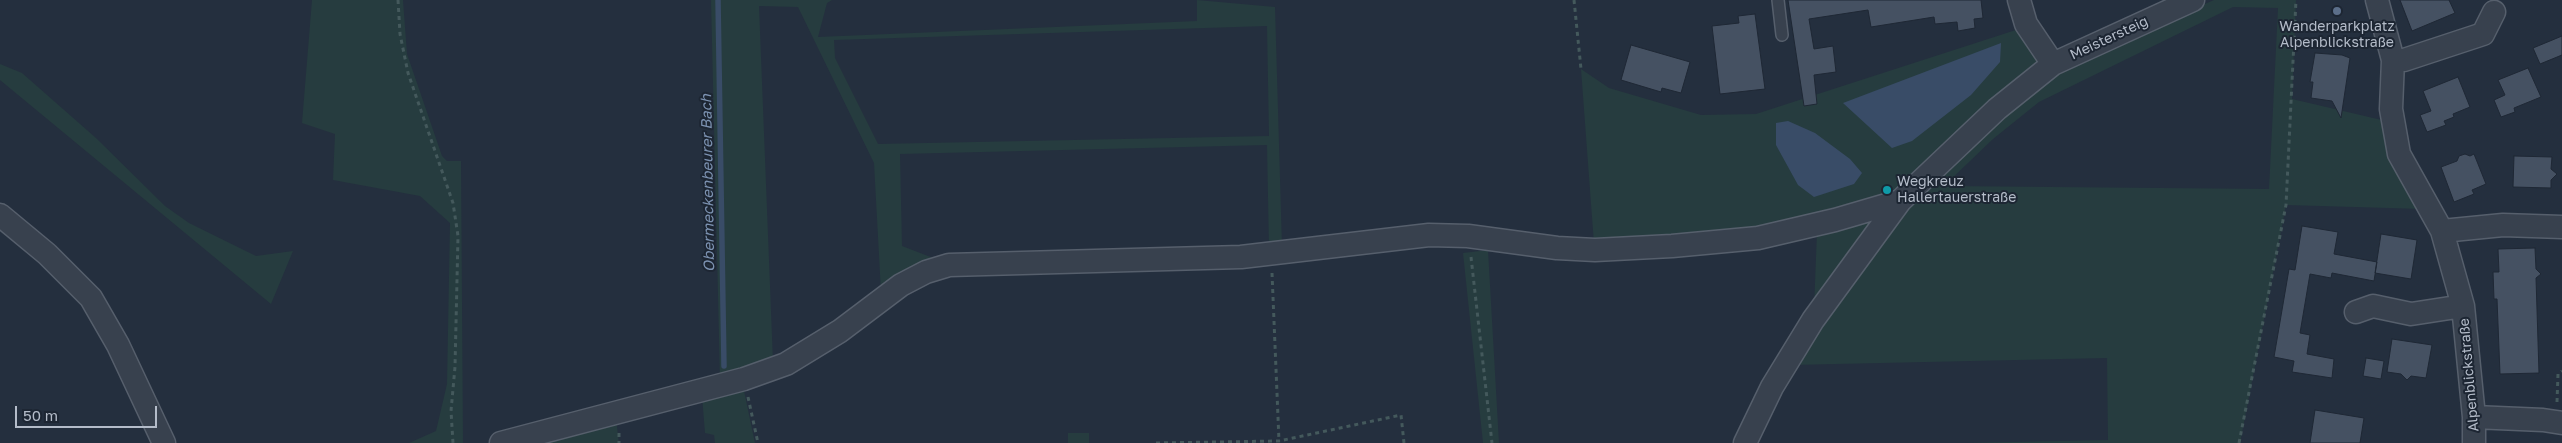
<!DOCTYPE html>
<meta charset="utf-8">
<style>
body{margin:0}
#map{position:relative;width:2562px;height:443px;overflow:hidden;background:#242f3e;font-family:"Golos Text",sans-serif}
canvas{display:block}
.scale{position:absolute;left:15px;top:406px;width:142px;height:22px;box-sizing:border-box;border:2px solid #b4bcc9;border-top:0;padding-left:6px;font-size:15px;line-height:18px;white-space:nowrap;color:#b4bcc9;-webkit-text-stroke:4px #1d2633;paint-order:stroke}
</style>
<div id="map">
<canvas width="2562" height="443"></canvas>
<div class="scale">50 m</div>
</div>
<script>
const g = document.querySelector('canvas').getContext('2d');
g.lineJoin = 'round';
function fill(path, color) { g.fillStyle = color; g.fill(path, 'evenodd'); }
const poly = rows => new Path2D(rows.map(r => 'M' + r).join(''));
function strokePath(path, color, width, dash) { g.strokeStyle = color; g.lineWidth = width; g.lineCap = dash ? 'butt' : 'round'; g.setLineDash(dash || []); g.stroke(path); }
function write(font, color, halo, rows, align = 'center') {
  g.font = font + ' "Golos Text",sans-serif'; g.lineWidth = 4; g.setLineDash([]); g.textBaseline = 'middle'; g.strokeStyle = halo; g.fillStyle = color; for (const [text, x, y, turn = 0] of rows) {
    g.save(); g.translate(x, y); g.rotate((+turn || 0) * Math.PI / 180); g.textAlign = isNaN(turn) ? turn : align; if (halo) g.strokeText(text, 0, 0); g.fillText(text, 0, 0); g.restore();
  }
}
fill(poly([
 [312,0,403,0,407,54,442,156,447,161,461,161,463,443,409,443,436,431,447,384,450,223,420,196,333,180,335,134,302,123],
 [711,0,832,0,827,3,818,37,1197,21,1197,0,1275,7,1282,247,1269,249,1267,145,900,154,902,246,941,261,881,292,874,163,798,7,759,6,773,362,720,380],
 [1267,26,1269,136,878,144,835,58,834,40],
 [2214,0,2296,0,2292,99,2386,121,2423,209,2286,205,2240,443,1964,443,2108,440,2107,358,1791,365,1897,220,1978,133,2051,77,2089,55],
 [2233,7,2278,8,2269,189,1944,186,1993,139,2039,102],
 [2019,29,2042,64,1891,197,1780,227,1594,244,1581,69,1609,88,1701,115,1756,114],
 [0,64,22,73,96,138,165,206,189,223,256,256,293,251,271,304,0,80],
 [1871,217,1880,225,1814,309,1817,232],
 [1488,250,1499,443,1483,443,1463,253],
 [743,386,755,443,715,443,714,435,705,433,702,396],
 [616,419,619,443,529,443],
 [1068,433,1089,433,1089,443,1068,443]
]), '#263c3f');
fill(poly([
 [2001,43,2000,62,1971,95,1912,141,1892,148,1843,103],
 [1788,121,1815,133,1850,159,1862,173,1854,184,1814,197,1798,185,1776,145,1776,123]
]), '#394c67');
strokePath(poly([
 [718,0,724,366]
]), '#394c67', 5.5);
const building = poly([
 [1788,0,1981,0,1983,18,1974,19,1975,28,1958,31,1957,22,1935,24,1934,17,1871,27,1868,10,1809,19,1814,49,1833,46,1836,72,1814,75,1817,104,1804,106,1788,0],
 [2400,0,2449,0,2455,13,2412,31,2400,0],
 [1755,14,1765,89,1720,94,1712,26,1739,23,1738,16,1755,14],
 [2562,36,2562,55,2540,64,2533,48,2562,36],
 [1631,45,1690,62,1681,93,1662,88,1661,92,1621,80,1631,45],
 [2315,53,2342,55,2350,58,2341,118,2332,101,2311,98,2313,82,2310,82,2315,53],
 [2528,68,2541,97,2514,108,2515,112,2501,117,2494,100,2505,95,2498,80,2528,68],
 [2458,77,2470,107,2453,114,2454,117,2444,121,2446,125,2427,132,2420,115,2431,111,2423,91,2458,77],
 [2465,154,2470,156,2474,154,2486,184,2472,190,2474,194,2454,202,2441,167,2457,161,2459,156,2465,154],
 [2514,156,2552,157,2551,169,2557,174,2551,180,2551,188,2513,187,2514,156],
 [2302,226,2338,232,2334,254,2377,262,2374,281,2332,273,2331,278,2310,274,2300,333,2310,335,2307,354,2334,359,2332,378,2292,372,2294,361,2274,357,2289,269,2295,270,2302,226],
 [2381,234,2417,240,2411,279,2375,273,2381,234],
 [2535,248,2536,269,2541,274,2536,278,2539,373,2500,374,2497,299,2494,299,2493,272,2499,272,2498,249,2535,248],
 [2392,339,2432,345,2426,378,2411,376,2407,380,2401,374,2387,372,2392,339],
 [2366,358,2384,361,2381,379,2363,376,2366,358],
 [2315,410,2364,418,2360,443,2310,443,2315,410]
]);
fill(building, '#455162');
strokePath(building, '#1f2835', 1);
const service = poly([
 [1778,0,1782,35]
]);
const minor = poly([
 [2019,0,2026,24,2053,64],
 [2377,0,2393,60,2391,109,2399,154,2442,231,2463,306,2474,417,2474,443],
 [2393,60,2404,60,2483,34,2494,12],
 [0,215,47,254,91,298,118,345,164,443],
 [2442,231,2503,225,2562,227],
 [2356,312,2373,306,2411,314,2463,306],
 [2474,417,2543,420,2562,423],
 [501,443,744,379,786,364,840,331,901,285,926,272,949,265,1241,257,1429,235,1468,236,1557,248,1595,250,1672,246,1758,238,1835,220,1900,201],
 [1745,443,1772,387,1813,320,1900,201,1997,109,2053,64,2193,0]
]);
strokePath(service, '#565f6c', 14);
strokePath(minor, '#565f6c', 25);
strokePath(poly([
 [398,0,400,34,408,73,453,203,458,236,455,367,451,411,453,443],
 [1574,0,1581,69],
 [1471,257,1492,443],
 [1272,273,1279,441],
 [748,397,758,443],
 [2557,402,2558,374,2562,371],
 [619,433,619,443],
 [1156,443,1279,441,1401,415,1404,443],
 [2239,443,2286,205,2296,0]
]), '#44595c', 3, [4, 4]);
strokePath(service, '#38414e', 11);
strokePath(minor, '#38414e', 22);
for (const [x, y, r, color] of [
 [2337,11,5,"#5c6f8a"],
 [1887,190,5,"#0f9aa8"]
]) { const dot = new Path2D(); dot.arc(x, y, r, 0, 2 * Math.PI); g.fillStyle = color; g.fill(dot); strokePath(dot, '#1d2633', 2); }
write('14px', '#b4bcc9', '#1d2633', [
 ["Wanderparkplatz",2337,27],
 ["Alpenblickstraße",2337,43],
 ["Wegkreuz",1897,182,"left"],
 ["Hallertauerstraße",1897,198,"left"]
]);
write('14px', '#b4bcc9', '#1d2633', [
 ["Meistersteig",2109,38,-25],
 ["Alpenblickstraße",2469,375,-95]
]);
write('italic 15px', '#7c92b1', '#1d2633', [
 ["Obermeckenbeurer Bach",708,183,-91]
]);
</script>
